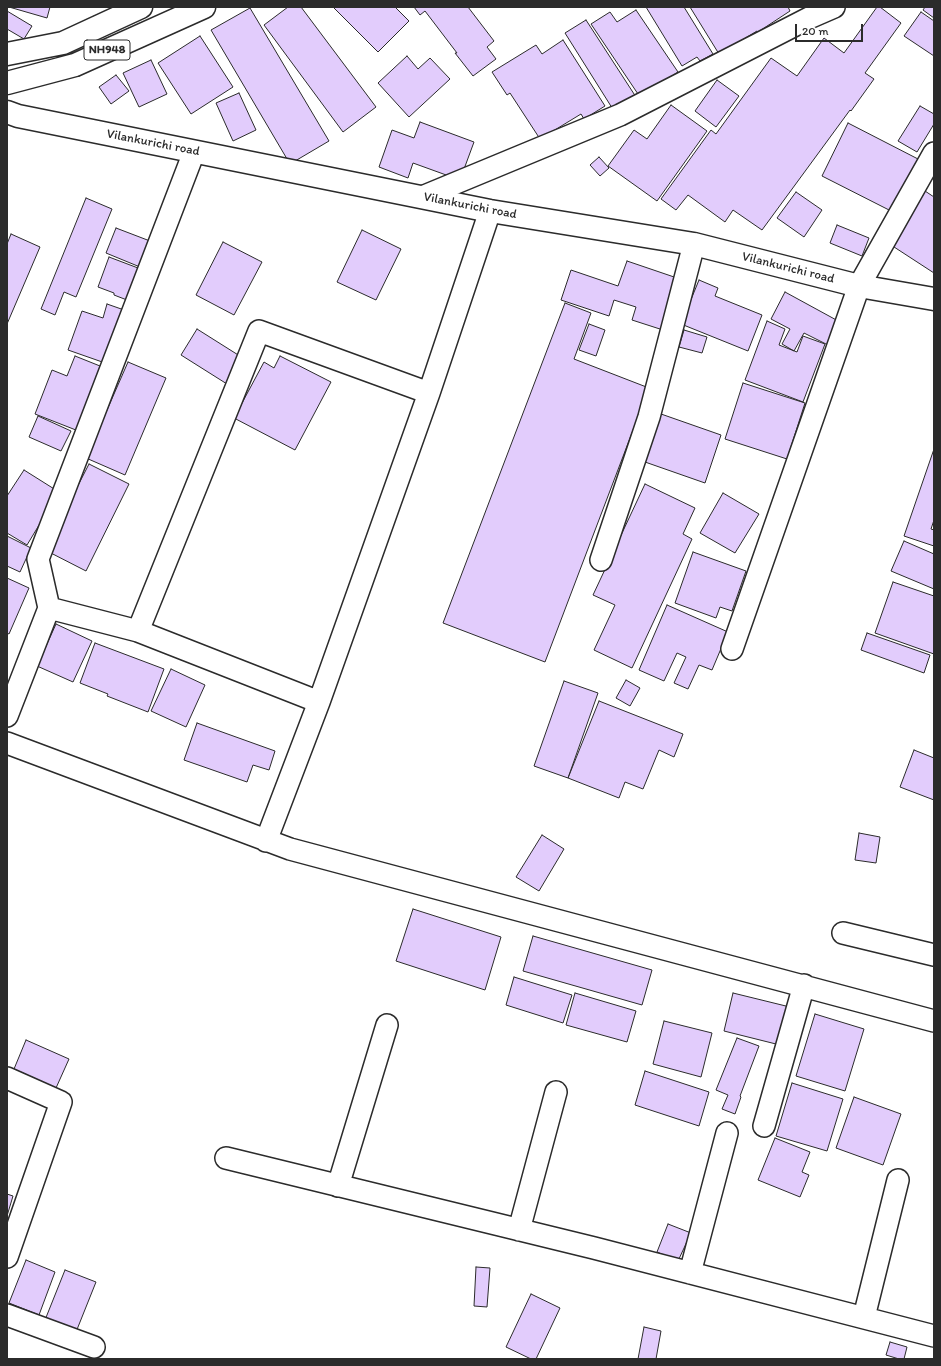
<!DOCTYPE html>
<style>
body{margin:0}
#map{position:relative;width:941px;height:1366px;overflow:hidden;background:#fff;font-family:Itim,sans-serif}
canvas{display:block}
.frame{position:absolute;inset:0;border:8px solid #2b2b2b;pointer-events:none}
.scale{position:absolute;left:795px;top:24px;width:68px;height:18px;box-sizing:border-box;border:2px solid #2b2b2b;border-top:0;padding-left:5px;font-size:12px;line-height:14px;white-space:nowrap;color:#2b2b2b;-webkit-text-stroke:3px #fff;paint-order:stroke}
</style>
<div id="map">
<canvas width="941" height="1366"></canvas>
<div class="frame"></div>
<div class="scale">20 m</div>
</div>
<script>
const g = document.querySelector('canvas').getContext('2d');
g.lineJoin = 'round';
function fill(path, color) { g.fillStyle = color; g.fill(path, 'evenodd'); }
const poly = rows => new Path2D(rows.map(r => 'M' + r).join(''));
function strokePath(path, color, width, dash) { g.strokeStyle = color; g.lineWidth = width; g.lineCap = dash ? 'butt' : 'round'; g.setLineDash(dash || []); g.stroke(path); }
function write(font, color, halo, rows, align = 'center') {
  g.font = font + ' Itim,sans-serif'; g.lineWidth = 3; g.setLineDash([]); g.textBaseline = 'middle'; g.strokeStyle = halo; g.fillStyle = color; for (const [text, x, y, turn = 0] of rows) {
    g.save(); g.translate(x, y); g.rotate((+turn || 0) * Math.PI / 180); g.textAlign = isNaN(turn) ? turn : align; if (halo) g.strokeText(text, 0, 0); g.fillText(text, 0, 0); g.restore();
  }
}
const building = poly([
 [9,7,50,7,47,18,9,7],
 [288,7,301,7,376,107,343,132,264,25,288,7],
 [333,7,395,7,409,21,378,52,333,7],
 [414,7,468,7,494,41,487,47,496,59,473,76,455,53,457,53,425,11,420,15,414,7],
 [646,7,684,7,713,54,700,61,697,57,682,66,646,7],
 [690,7,788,7,790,11,758,32,757,31,719,54,690,7],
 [877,7,880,7,901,23,865,73,874,79,851,111,850,110,762,230,733,210,725,222,688,195,676,210,661,199,711,130,716,134,771,58,797,76,824,38,844,53,877,7],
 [925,7,934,7,934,18,923,10,925,7],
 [250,8,329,141,290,164,211,30,250,8],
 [636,10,678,72,640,97,591,24,610,12,617,22,636,10],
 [7,11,32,26,24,39,7,29,7,11],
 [921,12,934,21,934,56,904,36,921,12],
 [586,20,636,97,614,111,565,33,586,20],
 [200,36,233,87,191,114,158,63,200,36],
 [563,40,605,106,584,119,581,114,540,139,510,93,507,95,492,72,536,45,542,54,563,40],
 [407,56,418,69,430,58,450,79,409,117,378,83,407,56],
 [151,60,167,94,139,107,123,73,151,60],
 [116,75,129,91,111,104,99,87,116,75],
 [717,80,739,96,716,127,695,111,717,80],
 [239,93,256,130,233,141,216,103,239,93],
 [671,105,707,131,657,201,608,166,634,130,647,139,671,105],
 [920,106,934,114,934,124,917,152,898,141,920,106],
 [420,122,474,142,460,180,413,163,408,178,379,167,392,130,414,138,420,122],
 [848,123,918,159,891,211,822,176,848,123],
 [599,157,609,168,600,176,590,165,599,157],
 [925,191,934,197,934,273,891,245,925,191],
 [796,192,822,210,804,237,777,218,796,192],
 [86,198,112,209,76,297,64,292,55,315,41,309,86,198],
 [837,225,869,238,862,256,830,243,837,225],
 [116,228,150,241,140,267,106,253,116,228],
 [362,230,401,249,376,300,337,282,362,230],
 [11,234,40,247,7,324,7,244,11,234],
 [223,242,262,262,234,315,196,295,223,242],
 [109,257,138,268,127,300,114,295,114,293,98,287,109,257],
 [627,261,680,279,663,330,632,320,636,307,614,300,609,316,561,300,571,270,618,286,627,261],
 [699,280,718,288,715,296,762,315,748,351,681,324,699,280],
 [785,292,840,322,828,345,804,333,794,351,782,344,790,329,771,319,785,292],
 [565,303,591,313,574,359,649,388,545,662,443,623,565,303],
 [107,304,127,311,108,364,68,350,82,311,103,318,107,304],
 [767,321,785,329,779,345,797,352,803,336,825,344,803,402,745,380,767,321],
 [589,324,605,330,596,356,579,350,589,324],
 [197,329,243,358,227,384,181,355,197,329],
 [684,330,707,337,702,353,679,347,684,330],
 [75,356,105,368,81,432,35,414,52,370,67,376,75,356],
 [280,356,331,382,295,450,234,418,264,362,274,368,280,356],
 [128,362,166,378,125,475,86,458,128,362],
 [743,383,805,403,787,459,725,439,743,383],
 [661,414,721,435,705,483,645,462,661,414],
 [38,416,71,431,61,451,29,437,38,416],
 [934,449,934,520,931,529,934,530,934,546,904,536,934,449],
 [89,464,129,484,86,571,45,550,89,464],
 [24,470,59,492,27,545,7,533,7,496,24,470],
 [645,484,695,508,683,534,692,539,632,668,594,650,615,605,593,595,645,484],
 [723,493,759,514,735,553,700,533,723,493],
 [7,536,31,548,20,572,7,566,7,536],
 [904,541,934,554,934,589,891,571,904,541],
 [693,552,746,571,732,611,720,607,716,618,675,603,693,552],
 [7,578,29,588,9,634,7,633,7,578],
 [893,582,934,596,934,654,875,633,893,582],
 [667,605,728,632,712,670,699,665,688,689,674,683,686,657,677,653,664,681,639,670,667,605],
 [56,624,92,641,73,682,37,666,56,624],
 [867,633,930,655,924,673,861,650,867,633],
 [95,643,164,669,148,712,107,696,108,694,80,683,95,643],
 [171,669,205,685,186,727,151,711,171,669],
 [626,680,640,688,630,706,616,698,626,680],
 [564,681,598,693,568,778,534,766,564,681],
 [599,701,683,734,674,757,659,750,643,789,625,782,619,798,568,778,599,701],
 [197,723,275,751,269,770,253,765,247,782,184,760,197,723],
 [914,750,934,758,934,800,900,787,914,750],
 [859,833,880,837,876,863,855,860,859,833],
 [542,835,564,849,539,891,516,877,542,835],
 [413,909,501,937,485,990,396,961,413,909],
 [533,936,652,970,642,1005,523,971,533,936],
 [514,977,572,995,563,1023,506,1005,514,977],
 [575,993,636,1011,627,1042,566,1025,575,993],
 [733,993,794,1008,784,1046,724,1031,733,993],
 [815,1014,864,1029,845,1091,796,1076,815,1014],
 [664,1021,712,1033,701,1077,653,1064,664,1021],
 [737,1038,759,1046,740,1096,741,1097,735,1114,722,1109,728,1095,716,1090,737,1038],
 [26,1040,69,1059,56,1088,14,1069,26,1040],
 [645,1071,709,1092,699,1126,635,1105,645,1071],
 [792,1083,843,1099,827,1151,776,1136,792,1083],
 [854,1097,901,1114,883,1165,836,1148,854,1097],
 [775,1138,810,1152,802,1172,809,1175,800,1197,758,1180,775,1138],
 [7,1194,13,1196,7,1216,7,1194],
 [668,1224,691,1233,678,1261,657,1252,668,1224],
 [26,1260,55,1272,39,1315,9,1303,26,1260],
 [476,1267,490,1268,487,1307,474,1306,476,1267],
 [65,1270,96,1282,76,1332,45,1320,65,1270],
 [531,1294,560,1308,536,1359,531,1359,506,1347,531,1294],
 [644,1327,661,1331,656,1359,638,1359,644,1327],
 [890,1342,907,1347,904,1359,899,1359,886,1355,890,1342]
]);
fill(building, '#e2ccfc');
strokePath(building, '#2b2b2b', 1);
const minor = poly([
 [422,197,620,115,811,17,834,7],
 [601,560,649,417,694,244],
 [49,608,38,559,194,152],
 [138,631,259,331,429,393],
 [732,649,859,286,934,153],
 [7,716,49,608,138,631,319,702],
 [7,743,290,849,934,1021],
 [266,841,319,702,429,393,490,211],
 [843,933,934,955],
 [7,1078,61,1102,7,1257],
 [764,1126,804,985],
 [226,1158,594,1248,934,1336],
 [338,1186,387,1025],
 [519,1230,556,1092],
 [690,1273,727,1133],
 [7,1315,94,1347],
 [864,1317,898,1180]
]);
const secondary = poly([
 [7,112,18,116,490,211,694,244,859,286,934,299]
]);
const trunk = poly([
 [7,54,63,43,141,7],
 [7,83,75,65,204,7]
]);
strokePath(minor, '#2b2b2b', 24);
strokePath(secondary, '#2b2b2b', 25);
strokePath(trunk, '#2b2b2b', 25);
strokePath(minor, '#fff', 21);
strokePath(secondary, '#fff', 22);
strokePath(trunk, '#fff', 22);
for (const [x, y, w] of [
 [107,50,46]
]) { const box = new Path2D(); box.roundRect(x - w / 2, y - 10, w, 20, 3); g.fillStyle = '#fff'; g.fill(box); strokePath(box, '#2b2b2b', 1); }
write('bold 12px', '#2b2b2b', null, [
 ["NH948",107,50]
]);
write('13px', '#2b2b2b', '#fff', [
 ["Vilankurichi road",153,143,11],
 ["Vilankurichi road",470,206,11],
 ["Vilankurichi road",788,268,14]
]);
</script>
